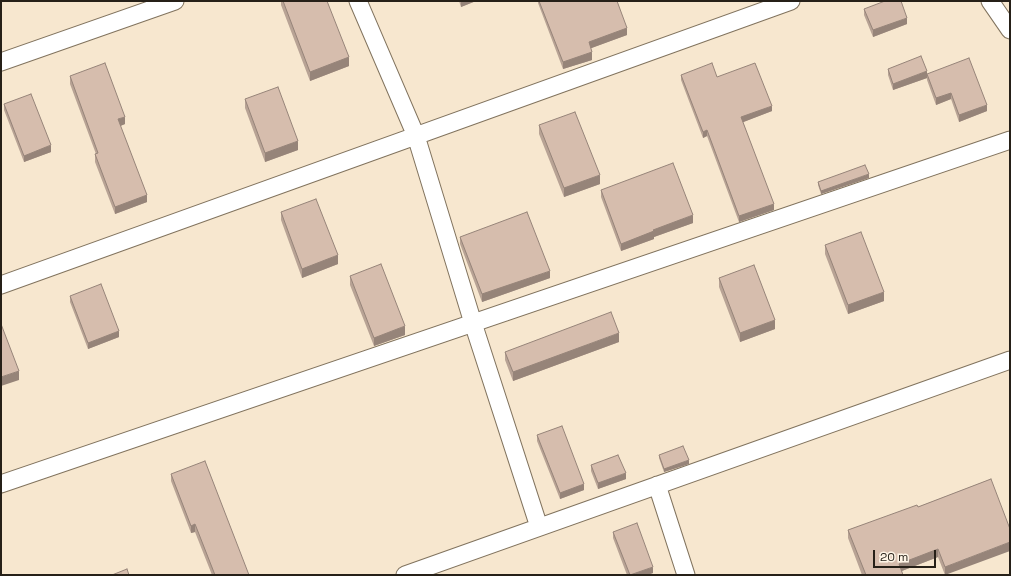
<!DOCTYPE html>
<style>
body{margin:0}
#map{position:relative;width:1011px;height:576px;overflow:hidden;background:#f7e7cf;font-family:"Space Grotesk",sans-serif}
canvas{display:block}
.frame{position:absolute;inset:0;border:2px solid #262018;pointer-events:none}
.scale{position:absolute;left:873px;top:550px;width:63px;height:18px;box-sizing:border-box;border:2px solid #262018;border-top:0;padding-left:5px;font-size:12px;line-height:14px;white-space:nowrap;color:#262018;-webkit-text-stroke:3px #fff5e7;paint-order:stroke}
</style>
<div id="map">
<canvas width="1011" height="576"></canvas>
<div class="frame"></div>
<div class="scale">20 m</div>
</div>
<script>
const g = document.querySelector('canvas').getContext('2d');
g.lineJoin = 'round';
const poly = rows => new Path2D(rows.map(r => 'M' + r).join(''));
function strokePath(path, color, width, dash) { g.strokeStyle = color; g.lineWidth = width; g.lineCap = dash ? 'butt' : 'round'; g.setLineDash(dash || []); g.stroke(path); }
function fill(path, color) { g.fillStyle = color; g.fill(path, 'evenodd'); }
const street = poly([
 [358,1,416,136,473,323,539,527],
 [990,1,1010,30],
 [1,62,175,1],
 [1,285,791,1],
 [1,484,1010,140],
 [657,485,686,575],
 [405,575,1010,360]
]);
strokePath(street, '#81735e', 19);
strokePath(street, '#fff', 17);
fill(poly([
 [281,1,327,1,349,66,310,81,281,5],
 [459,1,476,1,461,7],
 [538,1,617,1,627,35,591,48,592,60,563,69,538,3],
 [864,9,907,24,873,37,864,15],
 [888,69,927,78,893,90,888,75],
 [927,74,987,111,959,122,951,99,936,105,927,80],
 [681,75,717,77,772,111,743,122,774,210,739,222,707,136,703,138,681,80],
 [70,76,125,124,120,126,147,202,115,214,95,162,95,154,96,154,70,84],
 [245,99,298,150,265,162,245,108],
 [4,104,51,152,24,162,4,110],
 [539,125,600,184,564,197,539,134],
 [869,178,821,194,818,185,818,182],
 [601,190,693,223,654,237,654,239,621,251,601,197],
 [281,212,338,264,302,278,281,220],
 [460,237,550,278,482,302,460,244],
 [825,245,884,301,848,314,825,254],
 [350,276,405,335,374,346,350,285],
 [719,278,775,329,740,342,719,287],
 [70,296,119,337,88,349,70,302],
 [619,342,513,381,505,360,505,352],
 [537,435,584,490,560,499,537,441],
 [659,455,689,464,664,472,659,458],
 [591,465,626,479,598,489,591,471],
 [171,474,249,575,212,575,195,532,191,533,171,481],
 [991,479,946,575,945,575,938,557,902,571,903,575,862,575,848,538,848,530,918,507],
 [613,532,653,573,647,575,627,575,613,538]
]), '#b8a395');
fill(poly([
 [461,1,476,1,461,7],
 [907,18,907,24,873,37,873,30],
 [627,28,627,35,589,49,589,42],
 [592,52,592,60,563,69,563,62],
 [349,57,349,66,310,81,310,72],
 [927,71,927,78,893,90,893,84],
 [951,93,951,99,936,105,936,98],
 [987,105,987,111,959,122,959,115],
 [772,106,772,111,741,123,741,117],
 [125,117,125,124,118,127,118,119],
 [707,130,707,136,703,138,703,132],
 [298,141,298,150,265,162,265,153],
 [51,145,51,152,24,162,24,156],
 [869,174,869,178,821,194,821,191],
 [600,175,600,184,564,197,564,188],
 [147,195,147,202,115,214,115,207],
 [774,204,774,210,739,222,739,216],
 [693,215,693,223,654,237,654,239,621,251,621,244,653,230],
 [338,255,338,264,302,278,302,269],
 [550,271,550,278,482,302,482,294],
 [884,292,884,301,848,314,848,305],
 [775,320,775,329,740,342,740,333],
 [405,326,405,335,374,346,374,338],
 [119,331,119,337,88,349,88,343],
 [619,333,619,342,513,381,513,372],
 [19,371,19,380,1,386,1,377],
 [689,460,689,464,664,472,664,469],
 [626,473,626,479,598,489,598,483],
 [584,484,584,490,560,499,560,493],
 [195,524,195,532,191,533,191,526],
 [1010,542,1010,551,945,575,945,567],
 [938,549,938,557,899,572,899,564],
 [653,567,653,573,647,575,631,575]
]), '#968479');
const building = poly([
 [283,1,327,1,349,57,310,72,283,1],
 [539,1,617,1,627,28,589,42,592,52,563,62,539,1],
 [885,1,901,1,907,18,873,30,864,9,885,1],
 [921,56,927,71,893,84,888,69,921,56],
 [969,58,987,105,959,115,951,93,936,98,927,74,969,58],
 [105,63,125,117,118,119,147,195,115,207,95,154,98,153,70,76,105,63],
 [712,63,717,77,755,63,772,106,741,117,774,204,739,216,707,130,703,132,681,75,712,63],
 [278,87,298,141,265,153,245,99,278,87],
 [31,94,51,145,24,156,4,104,31,94],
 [575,112,600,175,564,188,539,125,575,112],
 [673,163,693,215,653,230,654,231,621,244,601,190,673,163],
 [865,165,869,174,821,191,818,182,865,165],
 [316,199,338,255,302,269,281,212,316,199],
 [527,212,550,271,482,294,460,237,527,212],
 [861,232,884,292,848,305,825,245,861,232],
 [381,264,405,326,374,338,350,276,381,264],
 [754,265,775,320,740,333,719,278,754,265],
 [101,284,119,331,88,343,70,296,101,284],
 [611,312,619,333,513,372,505,352,611,312],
 [1,324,19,371,1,377,1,324],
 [562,426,584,484,560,493,537,435,562,426],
 [683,446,689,460,664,469,659,455,683,446],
 [618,455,626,473,598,483,591,465,618,455],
 [205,461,249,575,215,575,195,524,191,526,171,474,205,461],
 [991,479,1010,529,1010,542,945,567,938,549,899,564,903,575,866,575,848,530,917,505,918,507,991,479],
 [637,523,653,567,630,575,613,532,637,523],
 [127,569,129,575,112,575,127,569]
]);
fill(building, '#d6bdad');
strokePath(building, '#968479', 1);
</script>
